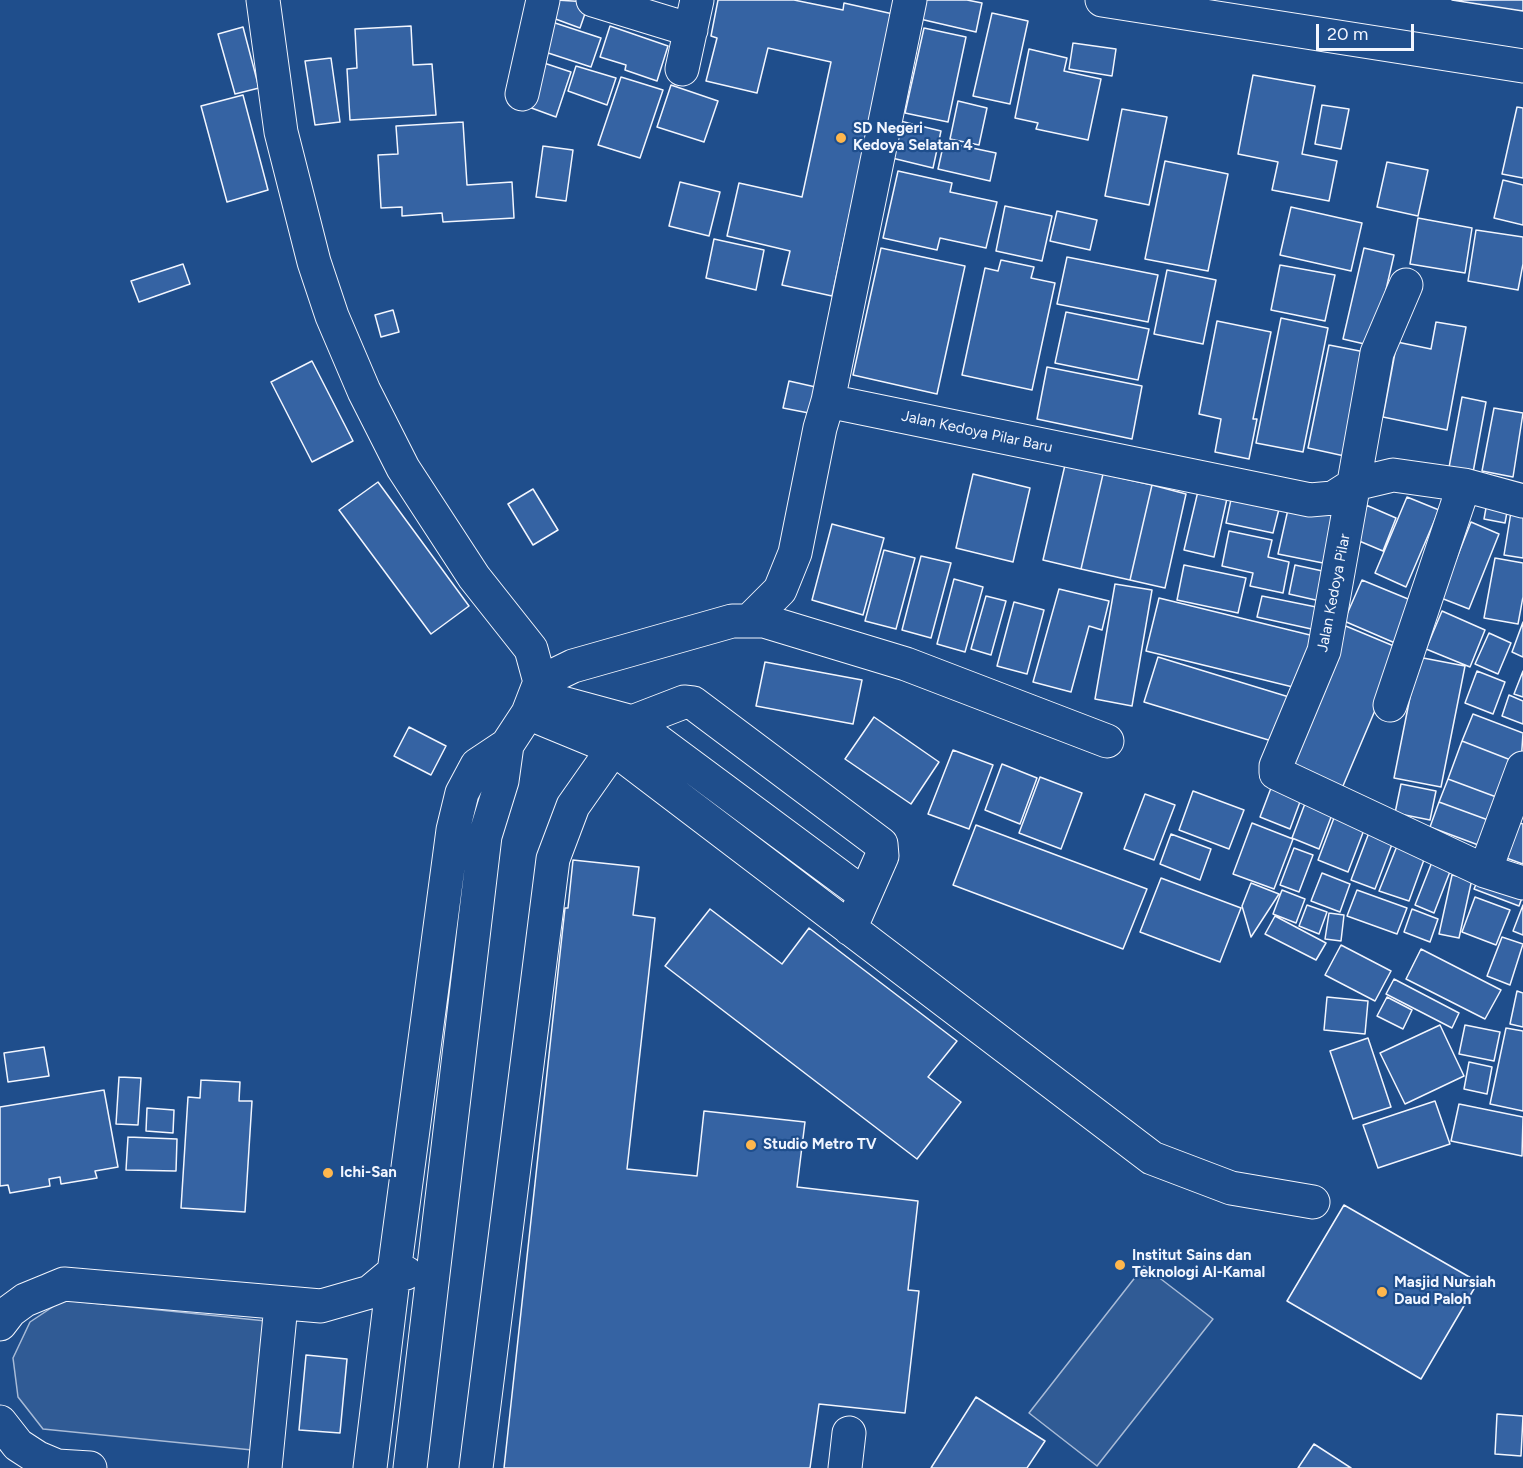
<!DOCTYPE html>
<style>
body{margin:0}
#map{position:relative;width:1523px;height:1468px;overflow:hidden;background:#1f4e8c;font-family:Figtree,sans-serif}
canvas{display:block}
.scale{position:absolute;left:1316px;top:24px;width:98px;height:27px;box-sizing:border-box;border:3px solid #f2f6ff;border-top:0;padding-left:8px;font-size:18px;line-height:21px;white-space:nowrap;color:#f2f6ff;-webkit-text-stroke:4px #1f4e8c;paint-order:stroke}
</style>
<div id="map">
<canvas width="1523" height="1468"></canvas>
<div class="scale">20 m</div>
</div>
<script>
const g = document.querySelector('canvas').getContext('2d');
g.lineJoin = 'round';
function fill(path, color) { g.fillStyle = color; g.fill(path, 'evenodd'); }
const poly = rows => new Path2D(rows.map(r => 'M' + r).join(''));
function strokePath(path, color, width, dash) { g.strokeStyle = color; g.lineWidth = width; g.lineCap = dash ? 'butt' : 'round'; g.setLineDash(dash || []); g.stroke(path); }
function write(font, color, halo, rows, align = 'center') {
  g.font = font + ' Figtree,sans-serif'; g.lineWidth = 4.5; g.setLineDash([]); g.textBaseline = 'middle'; g.strokeStyle = halo; g.fillStyle = color; for (const [text, x, y, turn = 0] of rows) {
    g.save(); g.translate(x, y); g.rotate((+turn || 0) * Math.PI / 180); g.textAlign = isNaN(turn) ? turn : align; if (halo) g.strokeText(text, 0, 0); g.fillText(text, 0, 0); g.restore();
  }
}
const green = poly([
 [1144,1266,1213,1319,1097,1466,1029,1413,1144,1266],
 [63,1300,266,1321,252,1450,43,1429,18,1397,13,1358,30,1322,63,1300]
]);
fill(green, '#305b95');
strokePath(green, '#a8bbd7', 1.5);
const building = poly([
 [556,0,589,2,580,28,550,17,556,0],
 [718,0,794,0,843,10,844,3,893,14,832,296,782,285,790,251,727,236,739,183,802,197,831,62,768,48,757,93,706,81,717,38,711,36,718,0],
 [924,0,967,0,982,3,976,32,920,19,924,0],
 [1452,0,1523,0,1523,11,1452,0],
 [992,13,1028,21,1010,104,973,96,992,13],
 [549,21,601,38,591,67,539,50,549,21],
 [411,26,413,65,432,64,436,115,350,120,347,69,357,68,355,29,411,26],
 [610,26,668,46,657,81,625,70,626,65,600,57,610,26],
 [243,27,259,88,235,94,218,34,243,27],
 [924,28,966,37,948,122,905,113,924,28],
 [1073,43,1116,49,1112,76,1069,69,1073,43],
 [1029,49,1067,58,1064,71,1101,79,1088,140,1036,129,1038,123,1015,118,1029,49],
 [331,58,340,122,315,125,305,61,331,58],
 [541,62,571,72,556,117,526,106,541,62],
 [576,66,616,78,607,105,568,91,576,66],
 [1253,75,1315,86,1302,154,1337,161,1329,201,1272,190,1278,162,1238,154,1253,75],
 [621,77,663,90,640,158,598,145,621,77],
 [671,85,718,101,704,142,657,127,671,85],
 [243,95,268,190,227,202,201,106,243,95],
 [958,101,987,108,979,145,950,139,958,101],
 [1322,105,1349,109,1341,149,1315,144,1322,105],
 [1517,107,1523,108,1523,178,1502,174,1517,107],
 [1122,109,1167,117,1149,205,1105,196,1122,109],
 [900,121,941,131,933,168,892,158,900,121],
 [463,122,467,185,512,182,514,218,443,222,442,213,402,216,402,207,381,208,378,155,398,154,396,126,463,122],
 [944,142,996,153,990,181,938,169,944,142],
 [543,146,573,150,566,201,536,197,543,146],
 [1165,161,1228,174,1208,271,1145,259,1165,161],
 [1387,162,1428,170,1418,216,1377,207,1387,162],
 [898,171,952,183,950,192,997,202,986,248,940,238,937,250,883,238,898,171],
 [1503,180,1523,185,1523,225,1494,218,1503,180],
 [680,182,720,192,709,236,669,226,680,182],
 [1005,206,1052,216,1042,261,996,251,1005,206],
 [1291,207,1362,223,1351,271,1280,255,1291,207],
 [1057,211,1097,220,1090,250,1050,241,1057,211],
 [1418,218,1472,228,1465,273,1410,264,1418,218],
 [1476,230,1523,237,1523,264,1518,290,1468,281,1476,230],
 [714,239,764,250,756,290,706,278,714,239],
 [881,248,965,266,937,394,853,375,881,248],
 [1364,248,1394,255,1373,346,1343,339,1364,248],
 [1067,257,1158,275,1148,322,1057,304,1067,257],
 [1001,260,1034,267,1031,278,1055,283,1032,390,962,375,985,268,998,271,1001,260],
 [183,264,190,284,139,302,131,281,183,264],
 [1280,265,1335,275,1325,321,1271,310,1280,265],
 [1167,270,1216,280,1203,344,1154,334,1167,270],
 [393,310,399,332,381,337,375,315,393,310],
 [1066,312,1149,329,1138,380,1055,363,1066,312],
 [1281,318,1328,328,1303,452,1256,443,1281,318],
 [1217,321,1271,332,1253,419,1257,419,1249,459,1215,452,1221,419,1199,414,1217,321],
 [1436,322,1466,327,1447,430,1383,417,1397,342,1431,349,1436,322],
 [1329,345,1370,353,1349,457,1308,448,1329,345],
 [312,361,353,441,312,462,271,382,312,361],
 [1047,367,1142,386,1132,439,1037,419,1047,367],
 [789,381,820,388,814,414,783,408,789,381],
 [1462,397,1486,402,1472,478,1448,473,1462,397],
 [1494,408,1523,413,1513,477,1482,471,1494,408],
 [1065,465,1103,474,1081,569,1043,560,1065,465],
 [973,474,1030,488,1013,562,956,548,973,474],
 [1103,474,1152,485,1130,580,1081,569,1103,474],
 [378,482,469,606,431,634,339,510,378,482],
 [1152,485,1186,494,1165,588,1130,580,1152,485],
 [1199,487,1228,494,1214,557,1184,550,1199,487],
 [533,489,558,530,533,545,508,504,533,489],
 [1233,490,1281,501,1273,533,1226,523,1233,490],
 [1407,497,1439,510,1406,587,1375,573,1407,497],
 [1488,497,1509,501,1505,523,1484,519,1488,497],
 [1289,505,1334,515,1323,563,1278,554,1289,505],
 [1366,505,1396,518,1383,551,1352,538,1366,505],
 [1511,512,1523,514,1523,558,1504,555,1511,512],
 [1471,522,1499,534,1469,609,1441,598,1471,522],
 [832,524,884,538,863,615,812,600,832,524],
 [1229,531,1272,540,1268,557,1289,562,1283,593,1250,586,1253,573,1222,566,1229,531],
 [884,550,915,558,896,629,865,621,884,550],
 [921,556,951,563,931,638,902,630,921,556],
 [1495,558,1523,563,1523,597,1518,624,1484,618,1495,558],
 [1184,565,1246,578,1238,613,1177,600,1184,565],
 [1295,565,1327,572,1320,601,1289,594,1295,565],
 [954,579,983,587,965,652,937,644,954,579],
 [1362,580,1413,601,1395,643,1344,621,1362,580],
 [1115,584,1152,590,1132,706,1095,699,1115,584],
 [1059,589,1109,601,1102,630,1089,626,1071,692,1033,682,1059,589],
 [986,596,1006,601,991,655,971,649,986,596],
 [1262,596,1321,608,1316,630,1257,617,1262,596],
 [1159,598,1314,636,1301,689,1146,651,1159,598],
 [1014,602,1044,610,1027,674,997,666,1014,602],
 [1442,611,1485,630,1470,667,1426,649,1442,611],
 [1523,622,1523,657,1512,652,1523,622],
 [1341,624,1401,649,1340,793,1281,768,1341,624],
 [1489,633,1511,643,1498,674,1475,664,1489,633],
 [1158,657,1289,697,1275,742,1144,702,1158,657],
 [1418,657,1465,666,1441,787,1394,778,1418,657],
 [765,662,862,680,853,724,756,706,765,662],
 [1477,671,1505,682,1493,714,1465,703,1477,671],
 [1523,671,1523,697,1514,694,1523,671],
 [1509,695,1523,701,1523,724,1502,716,1509,695],
 [1473,714,1523,733,1521,764,1462,741,1473,714],
 [874,717,939,762,911,804,845,759,874,717],
 [409,727,446,746,431,775,394,756,409,727],
 [1462,741,1521,764,1507,801,1448,779,1462,741],
 [953,750,993,765,969,829,928,814,953,750],
 [1002,764,1037,778,1020,824,985,810,1002,764],
 [1040,777,1082,793,1061,849,1019,833,1040,777],
 [1448,779,1507,801,1499,824,1439,802,1448,779],
 [1274,780,1304,791,1290,829,1260,817,1274,780],
 [1401,784,1436,791,1430,820,1395,813,1401,784],
 [1193,791,1244,810,1229,849,1179,830,1193,791],
 [1309,793,1336,804,1319,849,1292,838,1309,793],
 [1145,794,1175,805,1154,860,1124,849,1145,794],
 [1439,802,1499,824,1489,849,1430,827,1439,802],
 [1337,810,1367,822,1348,872,1318,860,1337,810],
 [1514,821,1523,824,1523,864,1501,856,1514,821],
 [1252,823,1293,839,1274,889,1233,874,1252,823],
 [976,825,1147,889,1123,949,953,885,976,825],
 [1370,830,1394,839,1375,889,1351,880,1370,830],
 [1171,834,1211,849,1200,880,1160,864,1171,834],
 [1397,846,1425,857,1409,901,1379,891,1397,846],
 [1294,848,1313,855,1299,892,1280,885,1294,848],
 [573,860,639,867,633,915,655,918,627,1169,697,1176,704,1111,805,1122,797,1187,918,1201,908,1290,919,1291,905,1413,819,1404,810,1468,504,1468,565,908,568,908,573,860],
 [1432,862,1451,869,1434,913,1415,905,1432,862],
 [1322,873,1350,884,1340,912,1311,901,1322,873],
 [1452,875,1472,879,1459,938,1439,934,1452,875],
 [1480,875,1523,895,1519,906,1474,889,1480,875],
 [1161,878,1241,908,1220,962,1140,932,1161,878],
 [1251,883,1279,894,1251,937,1242,906,1251,883],
 [1282,890,1305,899,1296,923,1273,914,1282,890],
 [1357,890,1407,908,1397,934,1347,916,1357,890],
 [1475,897,1510,910,1496,945,1462,932,1475,897],
 [1307,905,1327,912,1319,934,1299,926,1307,905],
 [1523,905,1523,935,1513,931,1523,905],
 [710,909,782,964,809,928,957,1041,928,1077,961,1102,917,1159,665,966,710,909],
 [1412,909,1438,919,1430,942,1404,932,1412,909],
 [1329,913,1344,915,1341,941,1325,939,1329,913],
 [1275,916,1326,943,1316,960,1265,934,1275,916],
 [1502,937,1523,944,1510,985,1487,976,1502,937],
 [1341,945,1391,971,1375,1001,1325,975,1341,945],
 [1421,949,1501,990,1485,1019,1406,979,1421,949],
 [1394,979,1459,1013,1452,1028,1386,994,1394,979],
 [1517,991,1523,993,1523,1027,1510,1024,1517,991],
 [1327,997,1368,1001,1365,1034,1324,1030,1327,997],
 [1387,997,1412,1010,1403,1029,1377,1016,1387,997],
 [1440,1025,1464,1076,1405,1104,1380,1053,1440,1025],
 [1465,1025,1500,1032,1494,1061,1459,1054,1465,1025],
 [1506,1028,1523,1031,1523,1111,1490,1104,1506,1028],
 [1368,1038,1391,1107,1353,1119,1330,1051,1368,1038],
 [44,1047,49,1076,8,1082,4,1053,44,1047],
 [1469,1062,1492,1067,1487,1094,1464,1089,1469,1062],
 [119,1077,141,1078,138,1125,116,1124,119,1077],
 [201,1080,240,1082,239,1101,252,1101,245,1212,181,1208,188,1097,200,1098,201,1080],
 [104,1090,118,1167,95,1171,97,1178,61,1184,60,1177,49,1179,50,1186,10,1193,8,1185,0,1186,0,1107,104,1090],
 [1435,1101,1450,1144,1378,1168,1363,1125,1435,1101],
 [1459,1104,1523,1117,1522,1156,1451,1141,1459,1104],
 [147,1108,174,1110,173,1133,146,1131,147,1108],
 [128,1137,177,1139,176,1171,126,1170,128,1137],
 [1344,1205,1478,1282,1421,1379,1287,1301,1344,1205],
 [306,1355,347,1359,340,1433,299,1430,306,1355],
 [976,1397,1045,1441,1027,1468,931,1468,976,1397],
 [1497,1414,1523,1416,1521,1456,1495,1454,1497,1414],
 [1314,1444,1351,1468,1298,1468,1314,1444]
]);
fill(building, '#3563a3');
strokePath(building, '#f2f6ff', 1.5);
const minor = poly([
 [263,0,281,132,314,262,332,316,364,391,403,468,474,577,531,649,540,682,528,713,507,745,477,765,462,793,453,830,394,1272,370,1468],
 [593,0,691,30],
 [910,0,828,401,1310,500,1333,498,1355,484,1393,475,1464,485,1523,501],
 [1102,0,1523,66],
 [682,69,697,0],
 [522,94,543,0],
 [1406,285,1377,353,1324,651,1276,766,1276,773,1485,871,1523,883],
 [749,621,780,590,795,553,820,428,828,401],
 [540,682,573,666,732,621,764,621,906,664,1107,741],
 [536,696,632,722,865,895],
 [1390,705,1464,485],
 [528,713,613,748,1152,1158,1231,1188,1313,1202],
 [1485,871,1523,768],
 [0,1324,10,1311,25,1300,64,1284,321,1306,370,1292,394,1272,406,1273],
 [0,1422,18,1445,38,1458,57,1466,90,1468],
 [265,1468,281,1305],
 [410,1468,485,836,502,781,507,745],
 [476,1468,553,859,573,806,632,722,684,702,693,703,881,844,882,856,850,929],
 [845,1468,849,1433]
]);
strokePath(minor, '#f2f6ff', 35);
strokePath(minor, '#1f4e8c', 33);
for (const [x, y, r, color] of [
 [841,138,6,"#ffb74d"],
 [751,1145,6,"#ffb74d"],
 [328,1173,6,"#ffb74d"],
 [1120,1265,6,"#ffb74d"],
 [1382,1292,6,"#ffb74d"]
]) { const dot = new Path2D(); dot.arc(x, y, r, 0, 2 * Math.PI); g.fillStyle = color; g.fill(dot); strokePath(dot, '#1f4e8c', 2); }
write('bold 15px', '#f2f6ff', '#1f4e8c', [
 ["SD Negeri",853,129],
 ["Kedoya Selatan 4",853,146],
 ["Studio Metro TV",763,1145],
 ["Ichi-San",340,1173],
 ["Institut Sains dan",1132,1256],
 ["Teknologi Al-Kamal",1132,1273],
 ["Masjid Nursiah",1394,1283],
 ["Daud Paloh",1394,1300]
], 'left');
write('15px', '#f2f6ff', '#1f4e8c', [
 ["Jalan Kedoya Pilar Baru",977,432,12],
 ["Jalan Kedoya Pilar",1334,593,-79]
]);
</script>
